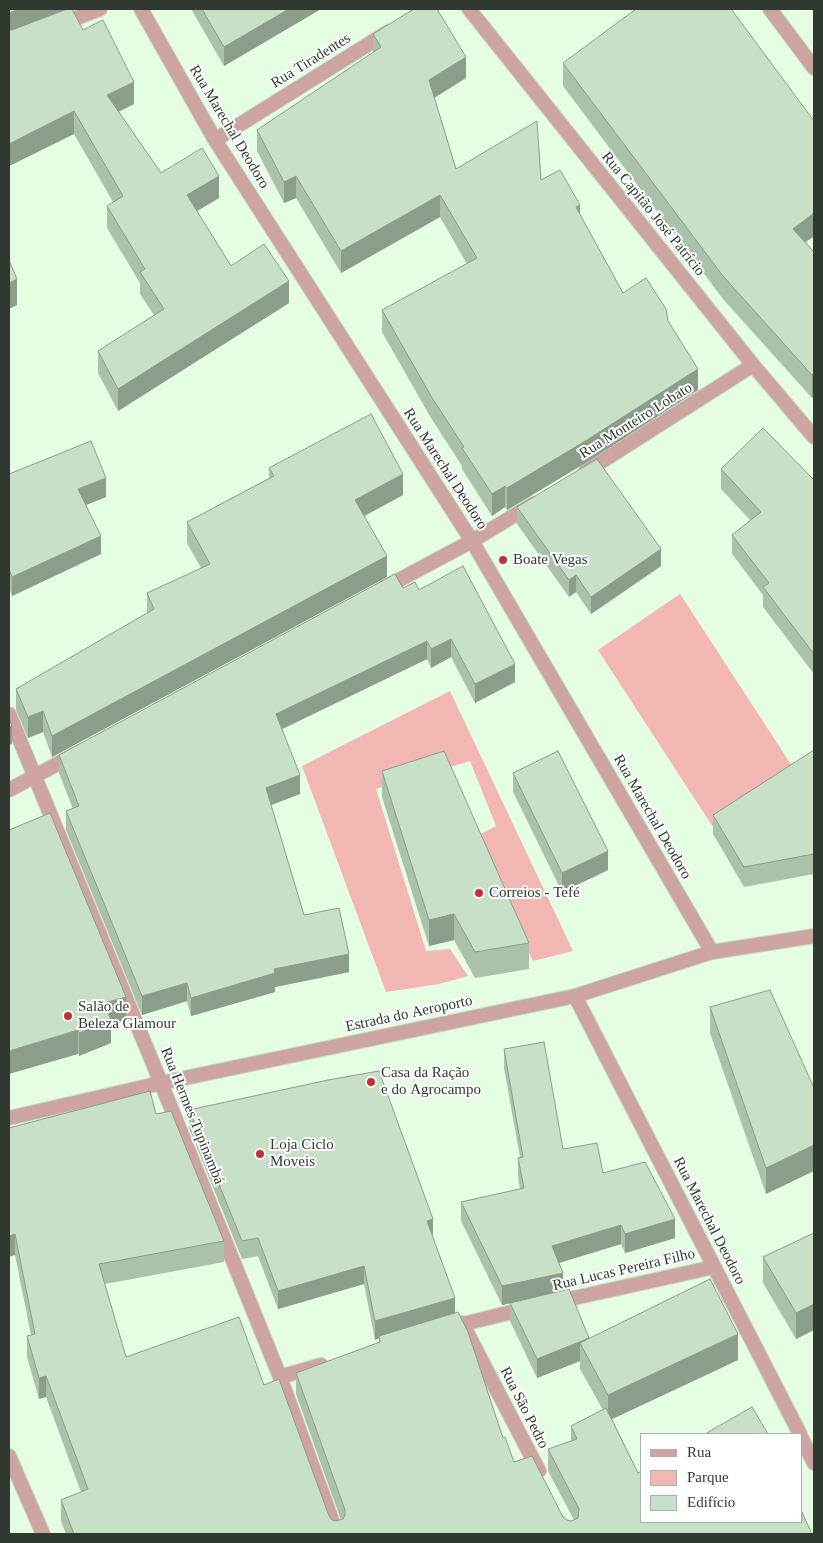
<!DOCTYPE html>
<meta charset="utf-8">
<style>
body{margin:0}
#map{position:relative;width:823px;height:1543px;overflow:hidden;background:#e4fde3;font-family:"Times New Roman",serif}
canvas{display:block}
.frame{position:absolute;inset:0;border:10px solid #30392f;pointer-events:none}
.legend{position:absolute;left:640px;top:1433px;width:162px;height:90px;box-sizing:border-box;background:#fff;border:1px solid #acb0ac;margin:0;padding:6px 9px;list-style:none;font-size:15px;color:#30392f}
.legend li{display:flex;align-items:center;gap:10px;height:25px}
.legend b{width:25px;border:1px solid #acb0ac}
</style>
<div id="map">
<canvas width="823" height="1543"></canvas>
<div class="frame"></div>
<ul class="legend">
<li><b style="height:6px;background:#cda4a1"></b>Rua</li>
<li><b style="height:14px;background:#f2b7b3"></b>Parque</li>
<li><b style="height:14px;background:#c8e0c7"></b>Edifício</li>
</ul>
</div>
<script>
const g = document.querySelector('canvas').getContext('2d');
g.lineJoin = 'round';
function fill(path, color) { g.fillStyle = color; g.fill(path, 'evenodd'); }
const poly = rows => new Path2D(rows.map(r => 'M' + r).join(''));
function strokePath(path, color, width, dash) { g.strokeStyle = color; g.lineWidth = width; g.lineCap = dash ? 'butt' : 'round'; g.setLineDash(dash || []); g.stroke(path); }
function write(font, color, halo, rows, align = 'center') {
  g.font = font + ' "Times New Roman",serif'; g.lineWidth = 4; g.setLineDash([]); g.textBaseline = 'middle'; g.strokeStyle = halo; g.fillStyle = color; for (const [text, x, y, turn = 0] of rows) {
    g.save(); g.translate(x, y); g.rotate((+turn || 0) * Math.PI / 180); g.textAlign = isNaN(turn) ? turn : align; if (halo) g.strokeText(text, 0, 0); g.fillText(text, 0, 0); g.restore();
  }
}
fill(poly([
 [680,594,794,769,713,827,598,650],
 [450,691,573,951,533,961,475,837,496,826,470,761,376,789,426,951,450,949,468,976,439,984,386,992,302,766]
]), '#f2b7b3');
const minor = poly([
 [141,9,215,140,472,541,712,952],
 [469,9,753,365,814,437],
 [770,9,814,68],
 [61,24,100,9],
 [215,140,388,32],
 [585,472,753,365],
 [384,588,472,541,533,504],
 [9,714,161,1083,280,1377,337,1534],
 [9,790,74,755],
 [575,996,800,1434],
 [556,1302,714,1267],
 [462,1323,539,1471],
 [447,1328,528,1308],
 [280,1377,321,1365],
 [802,1439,814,1463],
 [9,1456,43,1534]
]);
const tertiary = poly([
 [9,1118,161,1083,575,996,712,952,814,936]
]);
strokePath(minor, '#c4dac3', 16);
strokePath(tertiary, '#c4dac3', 16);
strokePath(minor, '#cda4a1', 14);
strokePath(tertiary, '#cda4a1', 14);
fill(poly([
 [64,9,64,10,83,30,134,104,119,112,161,173,219,198,197,211,231,266,289,303,118,411,98,373,98,351,154,315,140,294,140,283,107,228,107,206,113,202,74,134,9,166],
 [191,9,321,9,224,66],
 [373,34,466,78,434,98,456,169,541,180,580,215,623,293,668,321,698,390,587,462,507,510,505,507,492,516,462,469,462,466,431,418,382,332,382,310,467,264,440,217,341,273,296,198,284,203,257,151,257,130,373,53],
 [563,63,814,121,814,236,806,242,814,252,814,396,812,398,723,299,563,86],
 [269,468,403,495,364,516,387,577,52,757,43,732,28,738,16,710,16,689,147,613,147,593,201,568,187,543,187,522,269,478],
 [721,469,814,480,814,674,763,607,763,595,732,554,732,535,750,520,721,489],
 [9,474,106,497,86,505,101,554,12,596,9,588],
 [517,507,661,566,591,614,576,592,569,597,517,524],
 [403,588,419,590,515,682,475,703,451,657,431,668,427,659,282,729,300,794,271,805,304,915,349,972,275,987,275,992,191,1016,187,1001,142,1015,66,830,66,811,73,809,59,773,59,755],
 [814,750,814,874,744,887,713,834,713,815],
 [382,771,529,943,529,969,475,978,454,940,429,946,382,797],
 [513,773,608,870,562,892,513,792],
 [9,830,126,1020,111,1024,111,1043,79,1056],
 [710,1007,814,1088,766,1194,710,1033],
 [504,1049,563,1149,603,1173,675,1238,625,1253,621,1244,559,1263,563,1291,589,1338,738,1360,612,1419,638,1473,812,1534,66,1534,61,1521,61,1500,81,1492,46,1397,39,1399,27,1357,27,1336,31,1335,15,1255,9,1128,156,1114,224,1241,224,1262,105,1284,126,1357,264,1385,329,1516,332,1520,336,1521,341,1520,296,1394,296,1373,379,1342,379,1338,375,1340,364,1284,278,1309,258,1256,242,1259,189,1128,189,1110,433,1237,455,1313,503,1438,514,1462,567,1520,571,1521,574,1520,548,1471,548,1449,571,1441,571,1426,603,1410,580,1369,580,1361,537,1378,510,1321,510,1303,502,1305,461,1221,461,1202,520,1189,518,1176,518,1158,520,1157,504,1068],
 [814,1233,814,1330,796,1339,763,1283,763,1257]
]), '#acc1ab');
fill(poly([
 [19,9,64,9,64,14,9,35,9,13],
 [289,9,321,9,224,66,224,47],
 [466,57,466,78,429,101,429,80],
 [134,82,134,104,107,117,107,95],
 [74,111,74,134,9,166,9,144],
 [219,176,219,198,187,217,187,195],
 [296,176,296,198,284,203,284,182],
 [440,195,440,217,341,273,341,251],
 [580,205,580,226,576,207],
 [814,213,814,236,793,251,793,229],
 [17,279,17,305,9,309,9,283],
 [289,281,289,303,118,411,118,389],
 [698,369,698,390,587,462,507,510,507,488],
 [814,373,814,396,812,398,812,375],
 [403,474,403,495,355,521,355,500],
 [106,478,106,497,78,508,78,489],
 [505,486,505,507,492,516,492,494],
 [101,536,101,554,12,596,12,577],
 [661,549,661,566,591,614,591,597],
 [387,556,387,577,52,757,52,736],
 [576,575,576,592,569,597,569,580],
 [451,639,451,657,431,668,431,649],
 [427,641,427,659,276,732,276,714],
 [515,664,515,682,475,703,475,684],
 [43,711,43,732,28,738,28,717],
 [12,726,12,744,9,745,9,727],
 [300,775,300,794,266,807,266,788],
 [608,851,608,870,562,892,562,873],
 [454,914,454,940,429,946,429,920],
 [349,954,349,972,275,987,275,992,191,1016,191,998,274,969],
 [187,983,187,1001,142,1015,142,996],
 [126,997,126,1020,111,1024,111,1043,79,1056,79,1033,104,1003],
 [78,1030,78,1054,9,1074,9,1051],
 [814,1145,814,1171,766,1194,766,1168],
 [433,1219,433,1237,427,1221],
 [675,1219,675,1238,625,1253,625,1234],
 [621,1225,621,1244,552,1265,552,1246],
 [15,1234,15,1255,9,1257,9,1236],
 [364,1266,364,1284,278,1309,278,1291],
 [563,1273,563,1292,502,1305,502,1286],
 [455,1298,455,1316,379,1336,379,1338,375,1340,375,1321],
 [814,1304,814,1330,796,1339,796,1313],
 [738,1334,738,1360,608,1421,608,1395],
 [589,1338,580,1343,580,1361,537,1378,537,1359],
 [46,1376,46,1397,39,1399,39,1378]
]), '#8c9d8b');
const building = poly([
 [9,9,19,9,9,13,9,9],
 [67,9,72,9,83,30,103,20,134,82,107,95,161,173,202,148,219,176,187,195,231,266,264,244,289,281,118,389,98,351,164,309,140,272,145,269,107,206,123,196,74,111,9,144,9,30,12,30,67,9],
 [202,9,289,9,224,47,202,9],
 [414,9,437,9,466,57,429,80,456,169,537,121,541,180,560,170,580,205,576,207,623,293,646,278,666,309,668,321,698,369,587,440,507,488,505,486,492,494,462,448,464,447,431,396,382,310,477,258,440,195,341,251,296,176,284,182,257,130,381,47,373,34,414,9],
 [636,9,731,9,814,121,814,213,793,229,814,252,814,373,812,375,723,276,563,63,636,9],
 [9,260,17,279,9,283,9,260],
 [371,414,403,474,355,500,387,556,52,736,43,711,28,717,16,689,154,609,147,593,210,564,187,522,274,476,269,468,371,414],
 [763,428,814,480,814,654,763,587,769,583,732,535,761,512,721,469,763,428],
 [91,441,106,478,78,489,101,536,12,577,9,569,9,474,91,441],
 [597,459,661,549,591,597,576,575,569,580,517,507,597,459],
 [463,566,515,664,475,684,451,639,431,649,427,641,276,714,300,775,266,788,304,915,339,908,349,954,274,969,275,973,191,998,187,983,142,996,66,811,79,806,59,755,395,574,403,588,415,582,419,590,463,566],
 [9,719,12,726,9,727,9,719],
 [814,750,814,854,744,867,713,815,814,750],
 [444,751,529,943,475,952,454,914,429,920,382,771,444,751],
 [558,751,608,851,562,873,513,773,558,751],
 [50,813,126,997,104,1003,111,1020,79,1033,78,1030,9,1051,9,830,50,813],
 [770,990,814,1088,814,1145,766,1168,710,1007,770,990],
 [544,1042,563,1149,597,1143,603,1173,645,1162,675,1219,625,1234,621,1225,552,1246,563,1273,502,1286,461,1202,524,1188,518,1158,523,1157,504,1049,544,1042],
 [379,1071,433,1219,427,1221,455,1298,375,1321,364,1266,278,1291,258,1238,242,1241,189,1110,328,1080,379,1071],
 [150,1091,156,1114,171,1111,224,1241,99,1264,126,1357,239,1317,264,1385,279,1379,329,1516,332,1520,336,1521,343,1519,345,1515,345,1510,296,1373,380,1342,379,1336,458,1312,468,1332,503,1438,505,1437,514,1462,532,1456,563,1517,567,1520,571,1521,578,1518,579,1509,548,1449,577,1439,571,1426,606,1408,638,1473,642,1471,642,1522,802,1522,802,1512,812,1534,74,1534,61,1500,88,1489,46,1376,39,1378,27,1336,35,1334,15,1234,9,1236,9,1128,150,1091],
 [814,1233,814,1304,796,1313,763,1257,814,1233],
 [710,1279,738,1334,608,1395,580,1343,710,1279],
 [569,1289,589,1338,537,1359,510,1303,569,1289],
 [752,1407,768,1434,705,1434,752,1407]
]);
fill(building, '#c8e0c7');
strokePath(building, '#8c9d8b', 1);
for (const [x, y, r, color] of [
 [503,560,5,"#c03039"],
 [479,893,5,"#c03039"],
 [68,1016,5,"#c03039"],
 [371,1082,5,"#c03039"],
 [260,1154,5,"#c03039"]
]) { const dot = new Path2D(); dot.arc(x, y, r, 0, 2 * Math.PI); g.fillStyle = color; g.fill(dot); strokePath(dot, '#fff', 2); }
write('15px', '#30392f', '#fff', [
 ["Rua Tiradentes",311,61,-32],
 ["Rua Marechal Deodoro",229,127,59],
 ["Rua Capitão José Patrício",653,214,51],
 ["Rua Monteiro Lobato",636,421,-32],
 ["Rua Marechal Deodoro",445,469,57],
 ["Rua Marechal Deodoro",652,817,60],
 ["Estrada do Aeroporto",409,1014,-12],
 ["Rua Hermes Tupinambá",192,1116,68],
 ["Rua Marechal Deodoro",709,1221,63],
 ["Rua Lucas Pereira Filho",624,1270,-13],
 ["Rua São Pedro",524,1408,63]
]);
write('15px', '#30392f', '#fff', [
 ["Boate Vegas",513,560],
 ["Correios - Tefé",489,893],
 ["Salão de",78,1007],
 ["Beleza Glamour",78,1024],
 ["Casa da Ração",381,1073],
 ["e do Agrocampo",381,1090],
 ["Loja Ciclo",270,1145],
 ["Moveis",270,1162]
], 'left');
</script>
